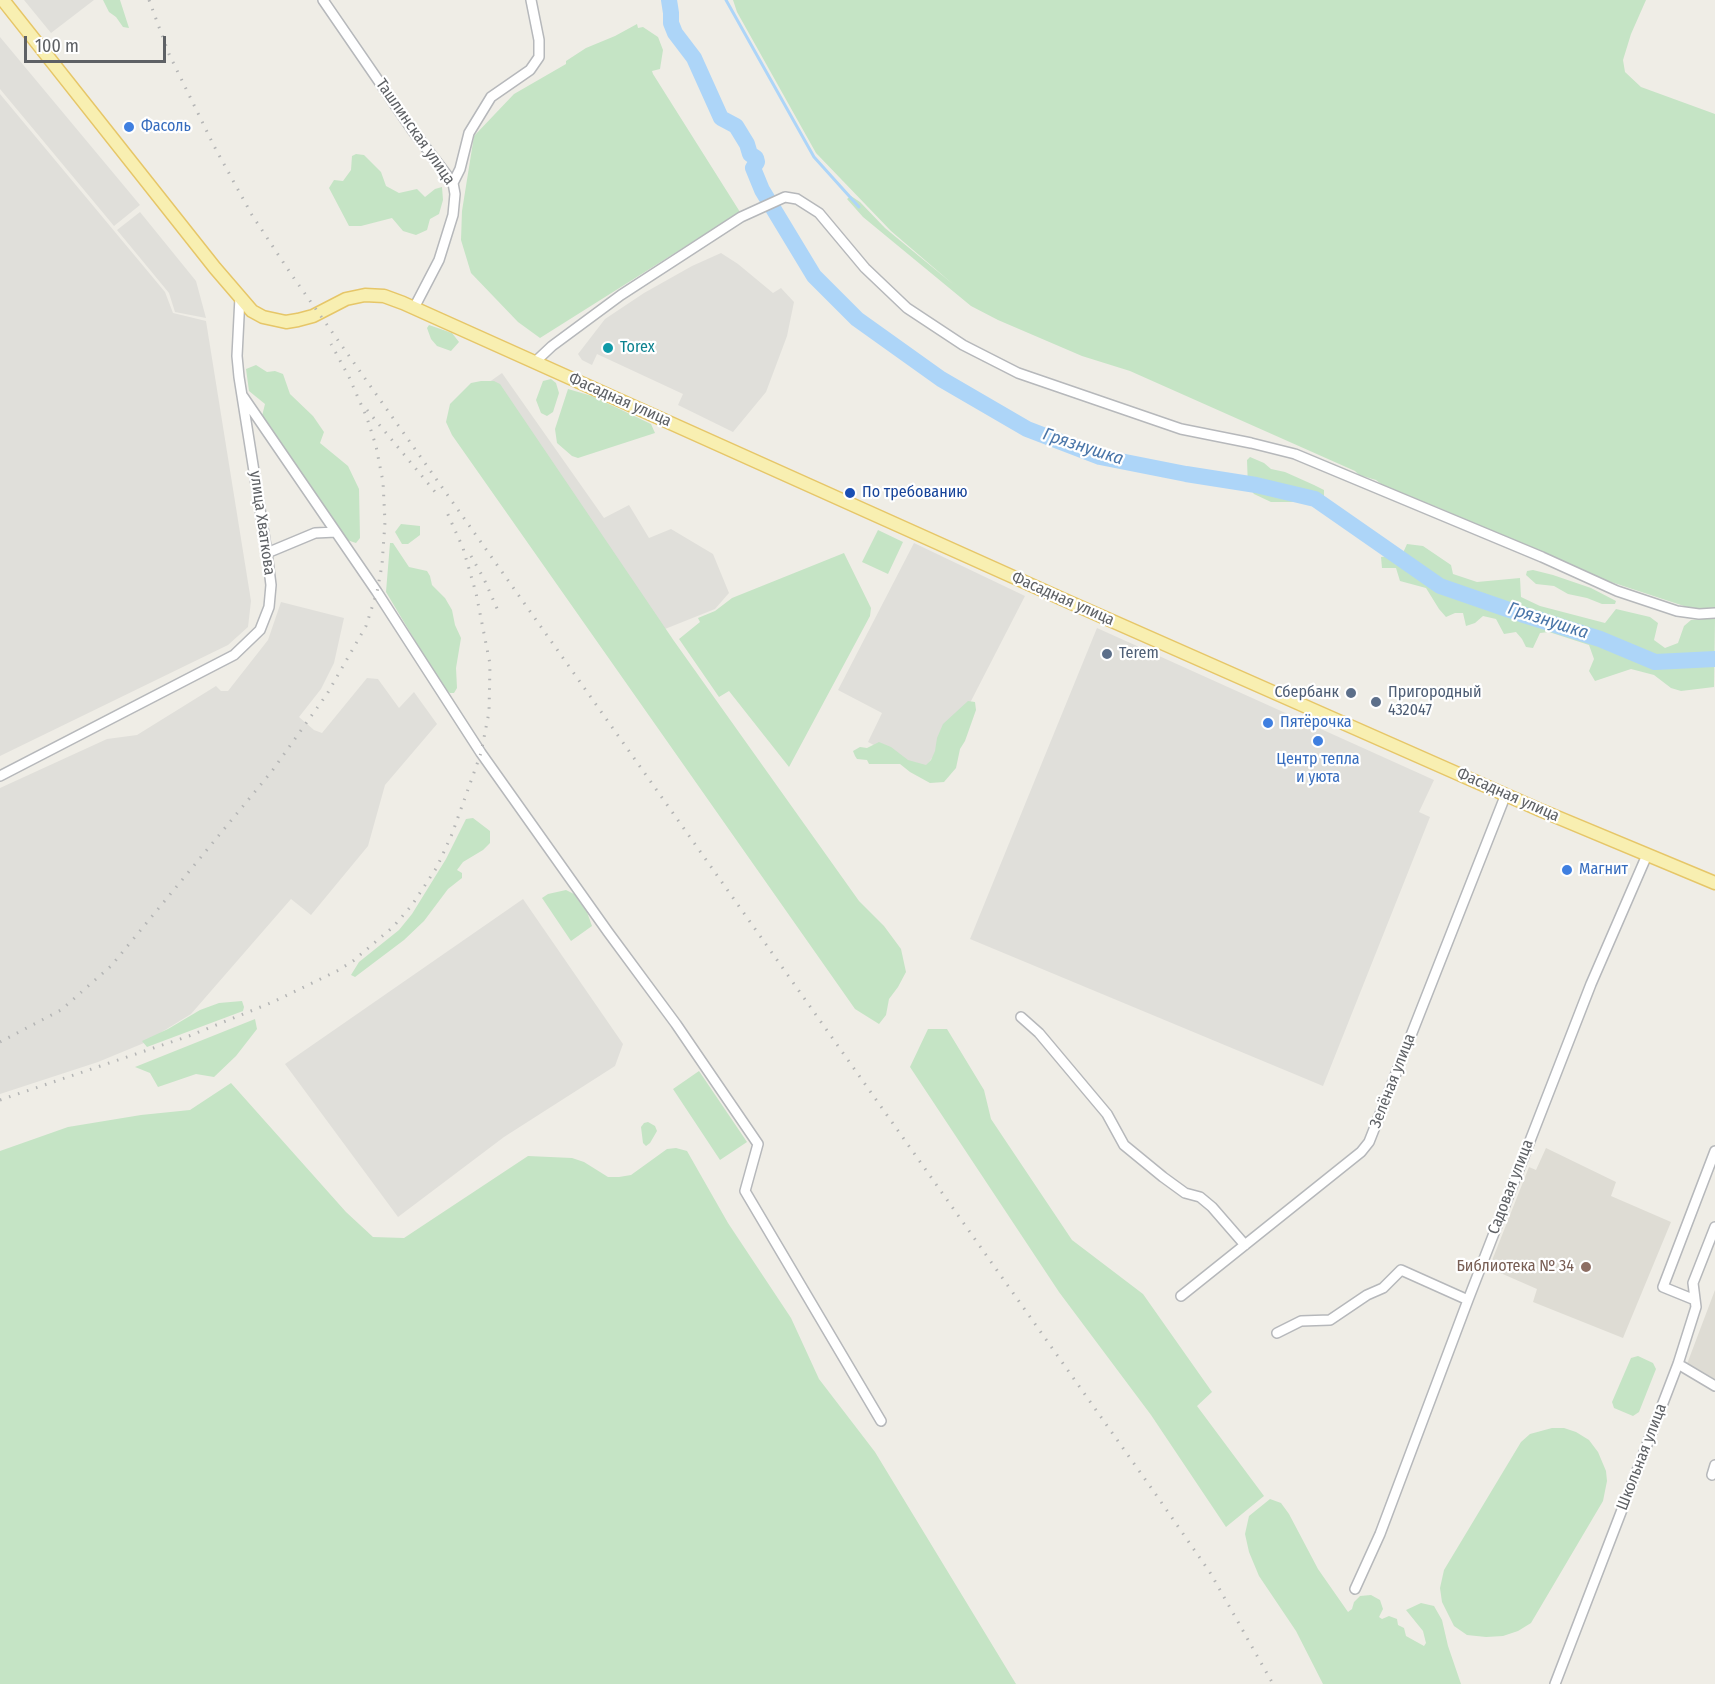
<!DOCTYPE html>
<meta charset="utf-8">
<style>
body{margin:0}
#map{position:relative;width:1715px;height:1684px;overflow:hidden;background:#efede6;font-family:"Fira Sans Condensed",sans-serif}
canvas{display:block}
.scale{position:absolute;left:24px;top:36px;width:142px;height:27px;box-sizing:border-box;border:3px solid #5e6165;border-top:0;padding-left:8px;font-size:18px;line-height:21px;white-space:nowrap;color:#5e6165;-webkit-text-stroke:4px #fff;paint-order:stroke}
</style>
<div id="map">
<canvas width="1715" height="1684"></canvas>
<div class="scale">100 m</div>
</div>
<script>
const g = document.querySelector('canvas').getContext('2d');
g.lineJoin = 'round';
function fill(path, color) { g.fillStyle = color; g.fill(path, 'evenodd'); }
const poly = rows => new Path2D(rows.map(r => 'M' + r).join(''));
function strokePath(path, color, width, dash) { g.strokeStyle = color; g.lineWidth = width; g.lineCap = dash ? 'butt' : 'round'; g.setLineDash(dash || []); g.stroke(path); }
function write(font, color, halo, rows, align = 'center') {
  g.font = font + ' "Fira Sans Condensed",sans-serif'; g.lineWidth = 4.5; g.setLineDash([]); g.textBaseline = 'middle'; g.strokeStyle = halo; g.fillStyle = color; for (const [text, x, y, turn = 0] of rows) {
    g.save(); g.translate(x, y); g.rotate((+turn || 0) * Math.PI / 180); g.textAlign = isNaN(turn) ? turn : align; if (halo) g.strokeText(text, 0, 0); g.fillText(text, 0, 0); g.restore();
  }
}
fill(poly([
 [24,0,94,0,51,33],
 [0,37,140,205,114,226,0,89],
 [0,94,165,292,173,313,206,321,251,601,248,627,228,645,0,756],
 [140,212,196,281,206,318,175,312,169,293,117,230],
 [721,253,738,264,773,293,781,288,794,302,787,336,766,392,733,432,678,405,683,394,597,354,592,365,582,360,578,354,605,319,644,293,692,266],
 [502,373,604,518,629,505,649,538,671,529,713,554,729,593,715,609,655,633,485,385],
 [914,543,1025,596,971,701,923,771,868,742,882,713,838,690],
 [281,602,344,618,334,663,321,689,299,717,314,730,322,733,367,678,378,679,399,708,414,692,437,724,385,785,368,846,311,915,291,899,191,1014,144,1043,98,1062,0,1094,0,788,107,739,137,735,216,686,221,691,228,691,268,640],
 [1097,628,1434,780,1419,812,1430,817,1323,1086,970,939],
 [523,899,623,1044,615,1066,504,1137,398,1217,285,1064]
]), '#e0dfda');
fill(poly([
 [1546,1148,1616,1182,1611,1196,1671,1222,1623,1338,1533,1302,1537,1289,1489,1268,1529,1167,1536,1170],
 [1715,1290,1715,1380,1687,1364]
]), '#dedcd4');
fill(poly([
 [103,0,120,0,129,28,123,27,116,17,109,12],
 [733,0,1646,0,1631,34,1623,60,1625,72,1641,87,1715,114,1715,608,1690,608,1605,580,1437,507,1385,487,1376,480,1359,475,1355,471,1130,371,1082,356,998,320,971,306,863,217,847,199,851,196,860,202,885,228,954,285,891,231,816,153,737,12],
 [637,24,638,28,643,27,658,37,663,50,660,69,652,71,653,74,740,212,540,338,518,322,471,273,461,240,462,211,474,136,514,94,566,64,566,61,586,48,615,36],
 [356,154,364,155,381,172,386,186,399,193,417,189,425,197,435,189,442,187,443,200,439,214,430,219,427,230,416,235,403,231,392,218,361,226,349,226,329,188,334,180,343,181,351,170,352,156],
 [429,325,452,333,459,342,451,351,437,346,431,339,427,328],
 [256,365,267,372,275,371,283,374,290,394,313,416,324,432,320,443,348,466,359,489,360,538,356,543,344,539,262,416,265,404,249,391,246,369],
 [551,379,556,383,559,393,553,412,547,416,541,413,536,400,543,381],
 [481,381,494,381,500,384,674,641,859,901,884,926,901,949,906,972,898,987,889,999,886,1015,879,1024,855,1009,452,435,446,422,450,404,471,383],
 [568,389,592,396,651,424,655,433,578,458,572,456,557,443,555,429],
 [1250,457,1264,463,1271,469,1285,472,1314,485,1324,490,1324,498,1292,502,1271,502,1254,494,1248,487,1247,460],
 [401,524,420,526,420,535,408,544,402,544,395,532],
 [878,530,903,542,888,574,862,562],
 [390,543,393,543,409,567,427,571,430,576,432,585,445,598,452,610,455,625,461,638,456,668,457,688,454,693,450,693,444,689,386,592],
 [1407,544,1423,546,1451,565,1453,574,1477,582,1520,578,1521,597,1540,606,1605,623,1616,609,1650,617,1658,623,1654,640,1665,648,1678,643,1684,626,1691,620,1715,618,1714,687,1681,691,1671,688,1654,675,1631,669,1595,681,1589,671,1594,659,1589,645,1549,632,1540,633,1533,648,1526,647,1522,639,1516,632,1504,634,1496,619,1483,616,1475,623,1466,626,1463,613,1455,613,1446,617,1439,609,1426,588,1400,581,1396,568,1382,568,1381,557,1402,555],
 [844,553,871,608,870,616,789,767,729,691,719,697,679,639,700,622,698,618,715,611,732,598],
 [1533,570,1553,575,1591,588,1616,601,1615,604,1602,604,1587,598,1568,594,1554,586,1536,584,1526,575,1527,571],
 [968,701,975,702,976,710,965,741,960,749,956,768,944,782,930,783,910,772,900,764,869,764,867,760,857,759,855,756,853,751,860,747,867,748,879,742,891,747,908,760,926,765,931,760,935,751,937,738,943,724],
 [473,818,490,831,490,843,483,850,463,862,457,870,462,873,462,878,448,889,424,921,404,940,355,977,351,975,359,962,399,930,412,914,446,859,466,819],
 [566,890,574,894,587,912,592,926,571,941,542,898,548,894],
 [242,1001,244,1007,243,1011,147,1047,142,1041,168,1029,200,1010,219,1003],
 [255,1019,257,1029,236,1056,214,1077,196,1074,158,1087,150,1073,135,1067],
 [928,1029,947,1029,984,1090,991,1119,1072,1240,1143,1294,1212,1392,1197,1406,1264,1496,1226,1527,1151,1415,1059,1292,910,1067],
 [699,1071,747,1142,720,1160,673,1089],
 [231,1083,346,1212,373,1237,404,1238,528,1156,572,1158,584,1162,608,1177,619,1177,631,1175,667,1149,676,1148,687,1151,728,1223,791,1318,819,1379,875,1452,1016,1684,0,1684,0,1151,68,1127,141,1115,190,1110],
 [648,1122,655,1126,657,1131,650,1143,646,1146,643,1143,641,1127,644,1123],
 [1638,1356,1653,1363,1656,1369,1639,1412,1633,1416,1614,1408,1612,1402,1631,1358],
 [1552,1428,1564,1428,1576,1432,1589,1440,1598,1452,1606,1471,1607,1481,1603,1501,1531,1623,1518,1631,1503,1636,1486,1637,1467,1635,1454,1626,1442,1602,1440,1588,1444,1570,1521,1442,1530,1434],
 [1270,1499,1281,1503,1289,1514,1318,1569,1348,1612,1352,1609,1354,1602,1360,1596,1371,1595,1380,1600,1383,1609,1379,1617,1382,1619,1389,1616,1397,1619,1398,1625,1404,1628,1406,1636,1424,1646,1426,1643,1423,1631,1406,1610,1421,1603,1434,1606,1442,1620,1448,1646,1461,1684,1323,1684,1296,1631,1259,1576,1249,1552,1245,1534,1249,1516]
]), '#c5e4c5');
strokePath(poly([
 [726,0,814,157,859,207]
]), '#add5f8', 3);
strokePath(poly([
 [669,0,671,13,671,23,675,33,694,58,721,118,736,126,747,144,750,154,756,158,757,162,753,168,762,190,814,276,857,319,941,379,1027,429,1100,457,1186,474,1256,485,1315,499,1440,586,1521,614,1600,639,1655,662,1715,659]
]), '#add5f8', 16);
const minor = poly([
 [323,0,413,131,453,183,455,194,453,215,439,260,414,308],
 [453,183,460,169,469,133,491,97,530,70,539,57,539,40,531,0],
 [535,362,552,346,621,295,741,217,785,197,797,199,819,213,865,268,907,308,963,345,1018,373,1181,429,1251,443,1295,454,1542,557,1617,591,1677,611,1699,614,1715,613],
 [242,395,377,592,481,753,608,932,676,1024,758,1144,745,1191,881,1421],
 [267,553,315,533,336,532],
 [0,776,234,655,260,630,269,607,271,585,267,553,239,377,237,356,240,297],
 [1021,1017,1039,1033,1107,1114,1124,1145,1163,1177,1185,1193,1200,1197,1212,1207,1245,1245],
 [1181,1296,1361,1152,1369,1142,1506,794],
 [1695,1300,1663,1287,1715,1151],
 [1277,1333,1301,1321,1330,1320,1367,1295,1383,1288,1401,1270,1468,1300],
 [1678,1364,1715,1386],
 [1712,1475,1715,1465],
 [1355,1589,1380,1534,1468,1300,1591,984,1647,855],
 [1555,1684,1678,1364,1696,1307,1693,1283,1715,1227]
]);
const major = poly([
 [3,0,215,268,252,311,263,317,286,322,298,320,313,316,346,299,365,295,384,296,403,303,1069,602,1540,810,1715,883]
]);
strokePath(minor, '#b6b8bb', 12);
strokePath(major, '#e6c668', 15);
strokePath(minor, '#fff', 9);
strokePath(major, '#f8efb1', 12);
strokePath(poly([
 [149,0,169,54,214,146,252,215,291,274,1159,1499,1211,1574,1273,1684],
 [367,410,436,493],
 [471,556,484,579,499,613],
 [0,1042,61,1010,111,966,272,771,327,694,366,626,377,592,382,565,385,522,383,482,376,446,367,418,349,377,331,344],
 [0,1100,189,1036,273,1002,337,971,353,961,393,927,412,905,437,867,452,834,481,753,489,712,490,664,476,593,463,548,445,508]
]), '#b4b5b5', 3, [1.5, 8]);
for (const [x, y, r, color] of [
 [129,127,6,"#3f7fe0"],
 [608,348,6,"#0f9aa8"],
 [850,493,6,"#1a4fb4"],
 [1107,654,6,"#5c6f8a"],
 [1351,693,6,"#5c6f8a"],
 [1376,702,6,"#5c6f8a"],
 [1268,723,6,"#3f7fe0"],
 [1318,741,6,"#3f7fe0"],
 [1567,870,6,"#3f7fe0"],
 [1586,1267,6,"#8d6e63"]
]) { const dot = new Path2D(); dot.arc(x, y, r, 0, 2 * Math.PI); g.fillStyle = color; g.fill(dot); strokePath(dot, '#fff', 2); }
write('16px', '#366cbe', '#fff', [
 ["Фасоль",141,127],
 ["Пятёрочка",1280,723],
 ["Центр тепла",1318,760,"center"],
 ["и уюта",1318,778,"center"],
 ["Магнит",1579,870]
], 'left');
write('16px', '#5e6165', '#fff', [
 ["Ташлинская улица",415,132,55],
 ["Фасадная улица",620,400,24],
 ["улица Хваткова",262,523,82],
 ["Фасадная улица",1063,599,24],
 ["Фасадная улица",1508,795,24],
 ["Зелёная улица",1393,1081,-69],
 ["Садовая улица",1511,1187,-69],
 ["Школьная улица",1642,1457,-69]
]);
write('16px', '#0d838f', '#fff', [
 ["Torex",620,348]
], 'left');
write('16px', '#164399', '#fff', [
 ["По требованию",862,493]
], 'left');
write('16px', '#4e5e75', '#fff', [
 ["Terem",1119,654],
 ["Сбербанк",1339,693,"right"],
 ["Пригородный",1388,693],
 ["432047",1388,711]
], 'left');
write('16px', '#785e54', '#fff', [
 ["Библиотека № 34",1574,1267]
], 'right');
write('italic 18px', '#4a76a9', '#fff', [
 ["Грязнушка",1083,447,18],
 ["Грязнушка",1548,621,18]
]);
</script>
